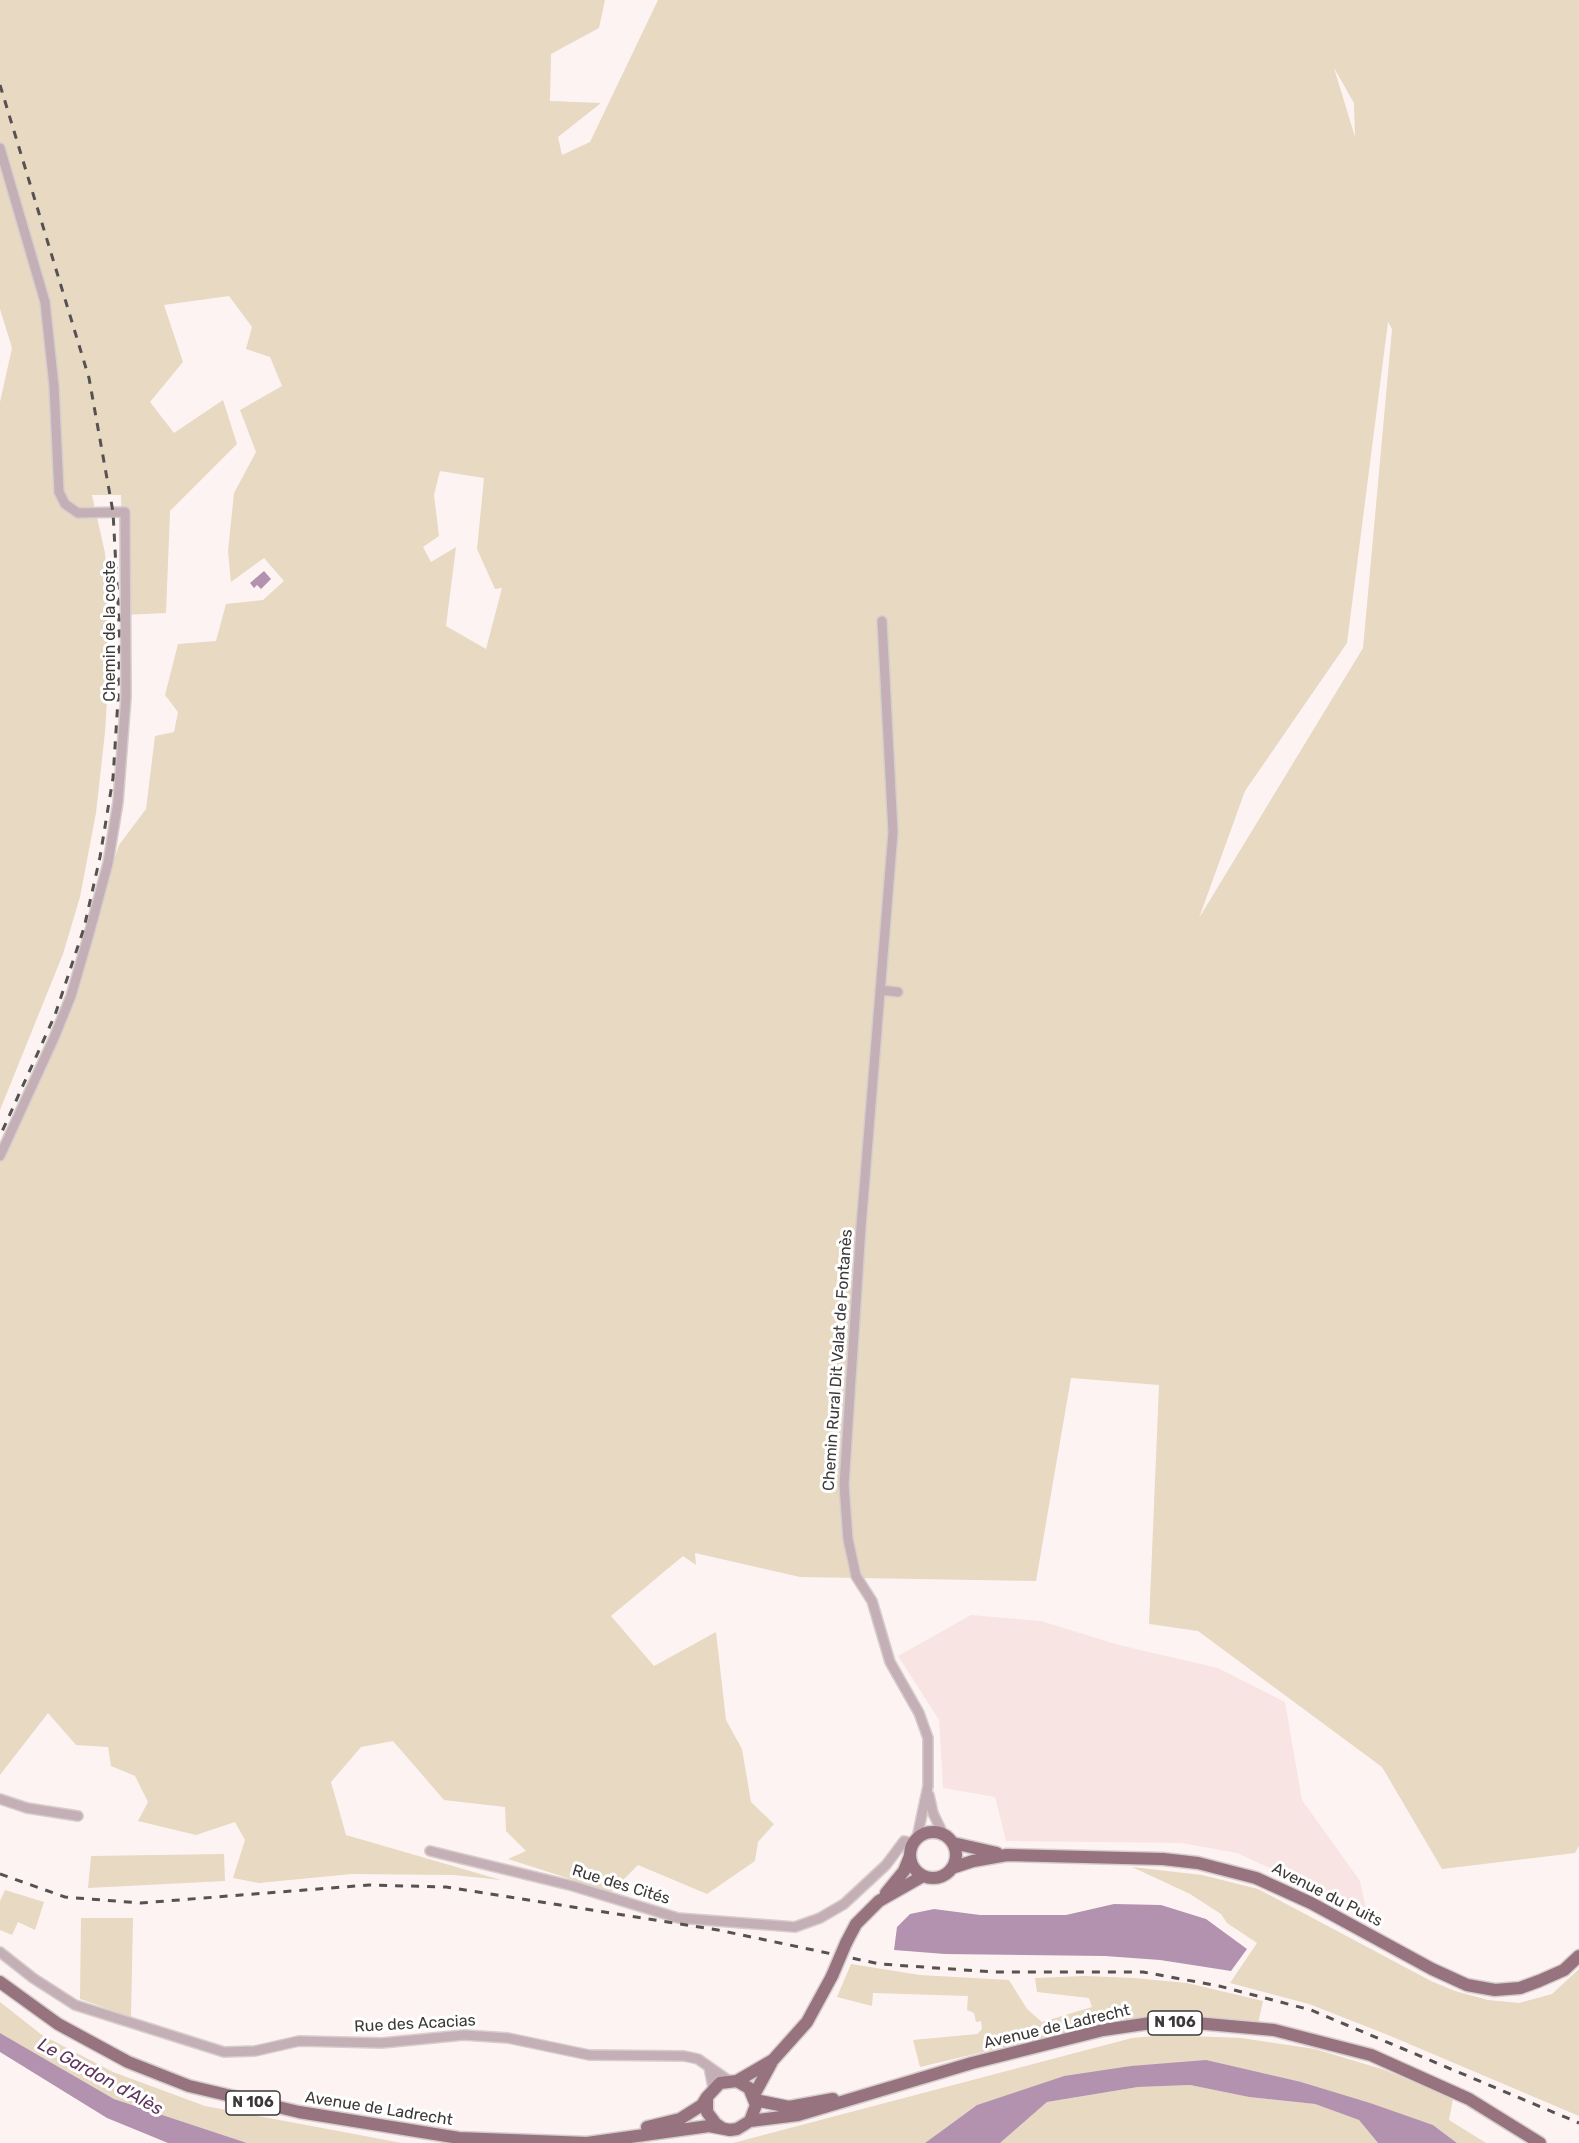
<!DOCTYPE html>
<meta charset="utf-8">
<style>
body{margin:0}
canvas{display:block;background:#fdf3f2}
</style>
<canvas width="1579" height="2143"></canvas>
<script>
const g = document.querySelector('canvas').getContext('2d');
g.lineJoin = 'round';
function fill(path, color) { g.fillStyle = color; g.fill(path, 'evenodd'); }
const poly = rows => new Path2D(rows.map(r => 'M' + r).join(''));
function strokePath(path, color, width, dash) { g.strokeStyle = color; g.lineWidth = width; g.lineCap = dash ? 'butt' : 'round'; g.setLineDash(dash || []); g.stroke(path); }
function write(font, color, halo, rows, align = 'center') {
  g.font = font + ' Rubik,sans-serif'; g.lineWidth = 6; g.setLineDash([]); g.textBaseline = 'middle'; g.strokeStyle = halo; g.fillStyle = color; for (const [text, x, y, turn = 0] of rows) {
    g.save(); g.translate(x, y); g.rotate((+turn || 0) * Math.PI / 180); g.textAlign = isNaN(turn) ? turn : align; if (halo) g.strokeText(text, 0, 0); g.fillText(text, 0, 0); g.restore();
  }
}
fill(poly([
 [971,1615,1041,1621,1119,1645,1218,1668,1285,1702,1302,1800,1360,1881,1367,1913,1237,1853,1181,1843,1006,1841,995,1797,943,1788,939,1720,898,1656]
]), '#f8e5e3');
fill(poly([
 [0,0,605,0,599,28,551,54,550,101,601,103,558,137,562,155,590,142,658,0,1579,0,1579,1846,1575,1853,1442,1869,1382,1767,1198,1631,1149,1624,1159,1385,1071,1378,1036,1581,800,1577,695,1553,696,1565,683,1556,611,1616,654,1666,716,1632,726,1720,742,1749,751,1802,774,1824,758,1842,755,1861,707,1894,638,1865,611,1892,508,1859,526,1851,506,1831,505,1807,444,1800,393,1741,361,1747,331,1782,346,1835,501,1880,453,1875,352,1874,259,1883,233,1878,245,1840,235,1822,196,1835,138,1821,148,1802,135,1776,111,1766,108,1747,76,1745,48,1713,0,1775,0,1152,54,1038,119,845,146,809,155,736,174,732,178,712,165,695,178,644,216,641,226,604,263,600,284,581,264,558,231,582,228,551,234,493,256,452,240,410,282,386,270,357,246,349,252,327,229,296,164,305,183,362,150,402,174,433,223,400,237,444,170,511,166,613,125,615,121,495,92,495,105,553,111,632,105,732,96,813,80,897,63,954,0,1110,0,402,12,348,0,309],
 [1334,68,1354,103,1355,137],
 [1388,322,1392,329,1363,648,1199,918,1245,791,1347,643],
 [440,471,484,478,477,549,495,589,502,588,486,649,446,626,456,547,431,562,423,547,439,536,434,495],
 [224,1854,225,1881,88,1888,91,1856],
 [1132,1867,1202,1875,1258,1889,1431,1981,1455,1991,1488,2000,1519,2003,1552,1994,1579,1969,1579,2116,1388,2035,1309,2004,1230,1983,1257,1943,1227,1923,1221,1914,1190,1894],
 [5,1890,44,1902,35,1930,18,1922,12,1935,0,1930,0,1901],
 [81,1918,133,1918,131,2017,80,1999],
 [851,1964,920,1975,1009,1980,1027,2009,1042,2022,1092,2007,1089,1998,1037,1992,1035,1978,1085,1976,1134,1978,1187,1983,1263,2001,1258,2024,1195,2015,1118,2020,920,2067,913,2040,977,2034,982,2029,981,2021,976,2022,974,2013,967,2010,968,1996,873,1993,872,2006,837,1997],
 [0,2002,42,2035,113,2072,205,2106,402,2143,247,2143,114,2099,0,2033],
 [1166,2035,1241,2038,1315,2049,1385,2070,1453,2099,1449,2120,1486,2143,1457,2143,1433,2125,1301,2082,1064,2076,977,2105,925,2143,733,2143,1132,2038],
 [1190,2085,1249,2097,1315,2104,1359,2120,1378,2143,1000,2143,1047,2102,1138,2087]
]), '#e8d9c3');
fill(poly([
 [264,571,271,579,261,589,257,585,254,588,250,583],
 [1114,1904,1161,1905,1206,1919,1247,1949,1231,1971,1160,1960,1105,1956,945,1954,894,1950,897,1927,910,1914,934,1909,980,1915,1066,1915],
 [0,2033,114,2099,247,2143,168,2143,107,2118,0,2052],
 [1206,2060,1301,2082,1370,2103,1433,2125,1457,2143,1378,2143,1359,2120,1315,2104,1249,2097,1190,2085,1138,2087,1047,2102,1000,2143,925,2143,977,2105,1064,2076,1131,2066]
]), '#b292af');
const minor = poly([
 [0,148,45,302,54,386,59,492,65,504,78,513,125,512,126,697,118,802,108,863,89,934,71,996,54,1038,0,1156],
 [882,621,893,832,861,1227,844,1485,848,1539,856,1576,872,1601,890,1662,919,1713,928,1738,928,1786,917,1838],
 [880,990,898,992],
 [929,1795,933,1813,943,1834],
 [0,1799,27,1808,78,1816],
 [430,1851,573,1886,678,1918,795,1927,820,1918,844,1904,886,1865,904,1841,913,1843],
 [0,1952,33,1978,75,2005,224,2052,255,2051,299,2041,382,2043,464,2035,508,2038,589,2055,684,2056,698,2059,728,2080],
 [709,2067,713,2088]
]);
const major = poly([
 '910 1855a23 23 0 1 1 46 0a23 23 0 1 1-46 0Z',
 [953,1843,997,1853],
 [952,1868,973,1861,1007,1855,1163,1859,1198,1863,1256,1878,1311,1903,1432,1969,1467,1985,1495,1990,1520,1988,1539,1981,1564,1970,1579,1956],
 [886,1893,904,1871,910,1856],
 [846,1943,856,1924,879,1901,923,1876],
 [0,1982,58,2024,128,2062,189,2086,299,2112,459,2138,587,2143,709,2126,730,2130,737,2129,750,2121,756,2105,749,2088,737,2081,720,2083,707,2097,707,2112,716,2124,722,2128],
 [737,2081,773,2060],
 [754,2095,773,2060,807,2022,832,1976],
 [755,2100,789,2107,833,2099],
 [750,2121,798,2115,972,2063,1103,2030,1151,2023,1196,2023,1274,2030,1371,2055,1469,2099,1540,2143],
 [647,2127,680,2119,702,2105,707,2097]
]);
strokePath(minor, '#d6cecd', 12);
strokePath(major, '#d6cecd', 15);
strokePath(minor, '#c3afb5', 9);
strokePath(major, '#96737f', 12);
strokePath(poly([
 [0,85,89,378,113,512,119,622,118,700,113,778,100,857,84,928,55,1015,0,1136],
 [0,1874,65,1897,140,1903,369,1885,446,1887,718,1930,880,1964,994,1972,1143,1972,1219,1986,1311,2010,1579,2123]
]), '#565251', 3, [8, 8]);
const majorBridge = poly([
 [832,1976,846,1943]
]);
strokePath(majorBridge, '#d6cecd', 15, []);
strokePath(majorBridge, '#96737f', 12);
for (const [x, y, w] of [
 [1175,2023,54],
 [253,2103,54]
]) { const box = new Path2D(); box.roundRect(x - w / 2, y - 12, w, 24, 4.5); g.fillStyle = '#fff'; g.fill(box); strokePath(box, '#3c3938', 1.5); }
write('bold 15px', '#3c3938', null, [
 ["N 106",1175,2023],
 ["N 106",253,2103]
]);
write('16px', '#3c3938', '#fff', [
 ["Chemin de la coste",110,631,-90],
 ["Chemin Rural Dit Valat de Fontanès",838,1360,-86],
 ["Rue des Cités",621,1885,17],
 ["Avenue du Puits",1327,1895,27],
 ["Rue des Acacias",415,2024,-3],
 ["Avenue de Ladrecht",1057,2027,-13],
 ["Avenue de Ladrecht",379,2109,9]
]);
write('italic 18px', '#61365d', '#fff', [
 ["Le Gardon d'Alès",100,2077,29]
]);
</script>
